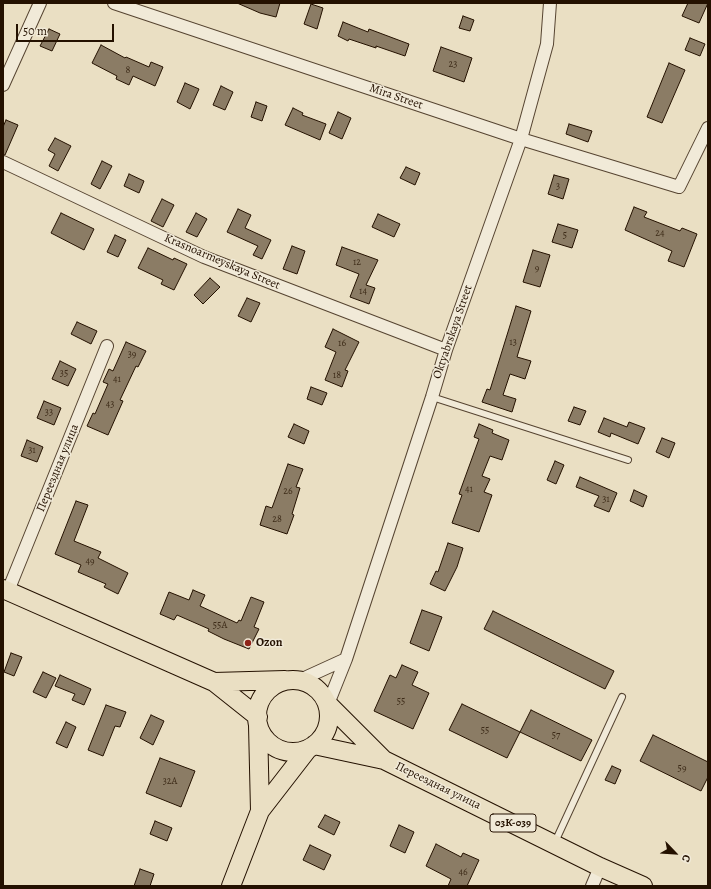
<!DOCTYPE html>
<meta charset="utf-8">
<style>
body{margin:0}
#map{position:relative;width:711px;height:889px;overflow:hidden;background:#eadfc3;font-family:Alegreya,serif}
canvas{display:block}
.frame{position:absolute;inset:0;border:4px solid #241100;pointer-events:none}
.north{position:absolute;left:655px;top:833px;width:40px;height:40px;-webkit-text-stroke:3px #f1ead8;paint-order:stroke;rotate:115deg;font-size:11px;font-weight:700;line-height:16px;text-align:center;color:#241100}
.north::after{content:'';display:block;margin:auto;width:14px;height:18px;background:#241100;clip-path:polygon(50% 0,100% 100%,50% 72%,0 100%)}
.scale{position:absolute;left:16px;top:24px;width:98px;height:18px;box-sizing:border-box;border:2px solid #241100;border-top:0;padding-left:5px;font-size:12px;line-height:14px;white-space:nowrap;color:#241100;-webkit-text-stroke:3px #f1ead8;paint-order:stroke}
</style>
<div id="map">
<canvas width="711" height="889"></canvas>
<div class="frame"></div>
<div class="north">С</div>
<div class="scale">50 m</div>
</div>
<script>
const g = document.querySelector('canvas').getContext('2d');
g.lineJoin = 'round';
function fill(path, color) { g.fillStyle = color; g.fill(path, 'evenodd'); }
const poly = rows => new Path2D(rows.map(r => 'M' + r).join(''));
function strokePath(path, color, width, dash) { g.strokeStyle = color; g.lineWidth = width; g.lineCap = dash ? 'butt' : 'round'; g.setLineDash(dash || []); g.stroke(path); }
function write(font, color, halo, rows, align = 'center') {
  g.font = font + ' Alegreya,serif'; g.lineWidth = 3; g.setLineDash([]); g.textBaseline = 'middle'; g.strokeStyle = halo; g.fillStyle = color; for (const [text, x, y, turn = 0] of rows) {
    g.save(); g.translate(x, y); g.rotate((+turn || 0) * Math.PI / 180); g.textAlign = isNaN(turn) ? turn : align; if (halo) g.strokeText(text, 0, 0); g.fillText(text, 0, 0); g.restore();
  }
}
const building = poly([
 [237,3,280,3,276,17,260,13,237,3],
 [688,3,708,3,699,23,682,16,688,3],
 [311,4,323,8,317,29,304,24,311,4],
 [463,16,474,20,470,31,459,28,463,16],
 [343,22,368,32,369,29,409,44,405,56,376,46,376,48,349,39,348,41,338,36,343,22],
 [49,29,60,34,52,51,40,46,49,29],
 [690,38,705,44,700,56,685,50,690,38],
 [101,45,125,58,126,57,149,67,151,62,163,67,155,86,133,76,129,85,116,79,117,76,92,63,101,45],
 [441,47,472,58,464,82,433,71,441,47],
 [669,63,685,70,662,123,647,117,669,63],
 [185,83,199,89,190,109,177,102,185,83],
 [221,86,233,92,225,110,213,105,221,86],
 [256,102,267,106,262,121,251,117,256,102],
 [293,108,303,113,302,115,326,124,320,140,285,125,293,108],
 [338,112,351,118,342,139,329,133,338,112],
 [6,120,18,125,5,155,3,155,3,127,6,120],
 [569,124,592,131,588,142,566,134,569,124],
 [55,138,71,146,58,171,49,166,55,154,48,150,55,138],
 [102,161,112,166,100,189,91,184,102,161],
 [406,167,420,173,415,185,400,178,406,167],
 [129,174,144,181,139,193,124,186,129,174],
 [554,175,569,179,563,199,548,194,554,175],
 [162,199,174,205,163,227,151,221,162,199],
 [634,207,647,212,644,217,680,231,682,228,697,234,684,267,668,261,672,251,625,230,634,207],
 [238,209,251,215,245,228,271,240,262,259,253,255,258,246,227,232,238,209],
 [61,213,94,229,84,250,51,233,61,213],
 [196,213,207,219,197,237,186,232,196,213],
 [378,214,400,224,394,237,372,227,378,214],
 [558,224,578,230,572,248,552,242,558,224],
 [115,235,126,240,118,257,107,252,115,235],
 [292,246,305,251,297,274,283,269,292,246],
 [342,247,378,260,366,285,375,288,369,304,350,297,359,274,336,265,342,247],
 [148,248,173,260,174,258,187,264,174,290,161,284,163,280,138,268,148,248],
 [533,250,550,255,540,287,523,282,533,250],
 [210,278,220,287,203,304,194,295,210,278],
 [247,298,260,303,251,322,238,316,247,298],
 [516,306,531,311,517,357,531,361,525,379,510,374,503,395,516,399,512,412,482,402,487,389,490,390,516,306],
 [77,322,97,331,91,344,71,334,77,322],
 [333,329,359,342,345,370,348,371,342,387,325,380,336,352,325,347,333,329],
 [126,342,146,351,138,367,136,366,120,400,123,401,108,435,87,426,93,413,95,414,108,384,103,382,109,369,113,371,126,342],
 [60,361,76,369,68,386,52,379,60,361],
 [311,387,327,393,322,405,307,399,311,387],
 [44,401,61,408,54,425,37,418,44,401],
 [574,407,586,411,580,425,568,421,574,407],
 [604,418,627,427,629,422,645,428,638,444,611,433,610,437,598,432,604,418],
 [294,424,309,431,304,444,288,437,294,424],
 [479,424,493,430,492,433,509,440,502,460,490,456,482,476,490,479,484,492,492,495,479,532,452,523,462,495,459,494,479,439,474,437,479,424],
 [662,438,675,443,669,458,656,452,662,438],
 [27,440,43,447,37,462,21,456,27,440],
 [555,461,564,465,556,484,547,480,555,461],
 [288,464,303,469,296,487,300,488,292,514,294,515,287,534,260,525,266,506,272,508,288,464],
 [580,477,617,493,609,512,594,506,599,496,576,487,580,477],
 [634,490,647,496,643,507,630,501,634,490],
 [76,501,88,505,74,541,101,552,98,558,128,573,118,594,104,587,106,584,78,572,81,565,55,554,76,501],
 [448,543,463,548,457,567,445,591,430,584,436,571,438,572,448,543],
 [193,590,205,595,200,606,237,623,239,620,241,621,251,597,264,602,254,627,259,629,249,649,224,639,208,631,209,629,177,615,174,620,160,614,169,592,189,600,193,590],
 [422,610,442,617,429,651,410,643,422,610],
 [493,611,614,671,605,689,484,629,493,611],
 [11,653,22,657,14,676,4,672,11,653],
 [402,665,418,672,412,685,429,693,413,729,374,711,390,675,396,678,402,665],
 [43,672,56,678,46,698,33,692,43,672],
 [60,675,91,689,84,705,72,700,75,694,55,686,60,675],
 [462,704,520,732,507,758,449,730,462,704],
 [106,705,126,712,120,727,115,726,103,756,88,750,106,705],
 [531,710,592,740,581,761,520,732,531,710],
 [151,715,164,721,153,745,140,738,151,715],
 [66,722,76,727,67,748,56,743,66,722],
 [653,735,708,762,708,777,701,791,640,761,653,735],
 [160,758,195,771,181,807,146,793,160,758],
 [612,766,621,770,615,784,605,780,612,766],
 [325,815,340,822,334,835,318,827,325,815],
 [155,821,172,828,167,841,150,834,155,821],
 [399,825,414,832,405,853,390,846,399,825],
 [436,844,461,857,463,853,479,860,467,886,448,886,451,879,426,866,436,844],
 [310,845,331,855,324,870,303,860,310,845],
 [140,869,154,874,150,886,134,886,140,869]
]);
fill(building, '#8b7c65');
strokePath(building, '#241100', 1);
const lane = poly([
 [432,397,628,460],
 [555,842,622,697]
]);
const street = poly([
 [114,3,521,139,679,187,708,128],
 [3,85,40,3],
 [3,162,204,257,446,350],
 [8,591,107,346],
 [300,680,346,659],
 [328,704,346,659,432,397,446,350,521,139,547,44,550,3],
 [592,886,600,867]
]);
const primary = poly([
 [3,589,214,682,258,717],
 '257 716a36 36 0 1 1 72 0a36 36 0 1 1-72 0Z',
 [214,682,285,680],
 [328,704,384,760],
 [258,725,260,811],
 [314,745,384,760,600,867,643,886],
 [231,886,260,811,308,749]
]);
strokePath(lane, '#564431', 8);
strokePath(street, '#564431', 14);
strokePath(primary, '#241100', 20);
strokePath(lane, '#f1ead8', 6);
strokePath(street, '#f1ead8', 12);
strokePath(primary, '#eadfc3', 18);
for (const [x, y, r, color] of [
 [248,643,4,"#8f2418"]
]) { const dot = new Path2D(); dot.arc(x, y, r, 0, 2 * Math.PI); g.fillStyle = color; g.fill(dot); strokePath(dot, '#f1ead8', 1.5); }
write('10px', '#3e2c19', null, [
 ["23",453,65],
 ["8",128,71],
 ["3",558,187],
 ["24",660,234],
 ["5",565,236],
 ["12",357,263],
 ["9",537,269],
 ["14",363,292],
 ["13",513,343],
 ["16",342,344],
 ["39",132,355],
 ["35",64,374],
 ["18",337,376],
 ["41",117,380],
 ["43",110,405],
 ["33",49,413],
 ["31",32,451],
 ["41",469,490],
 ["26",288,492],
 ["31",606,500],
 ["28",277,520],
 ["49",90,562],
 ["55А",220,626],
 ["55",401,702],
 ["55",485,731],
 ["57",556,736],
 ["59",682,769],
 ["32А",170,782],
 ["46",463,873]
]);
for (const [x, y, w] of [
 [513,823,46]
]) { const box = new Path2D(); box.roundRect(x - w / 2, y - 9, w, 18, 3); g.fillStyle = '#f1ead8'; g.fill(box); strokePath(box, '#241100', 1); }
write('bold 11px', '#241100', null, [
 ["03К-039",513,823]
]);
write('12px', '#241100', '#f1ead8', [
 ["Mira Street",396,97,19],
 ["Krasnoarmeyskaya Street",222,262,23],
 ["Oktyabrskaya Street",453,332,-71],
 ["Переездная улица",58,468,-68],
 ["Переездная улица",438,786,26]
]);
write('bold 12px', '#241100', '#f1ead8', [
 ["Ozon",256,643]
], 'left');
</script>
